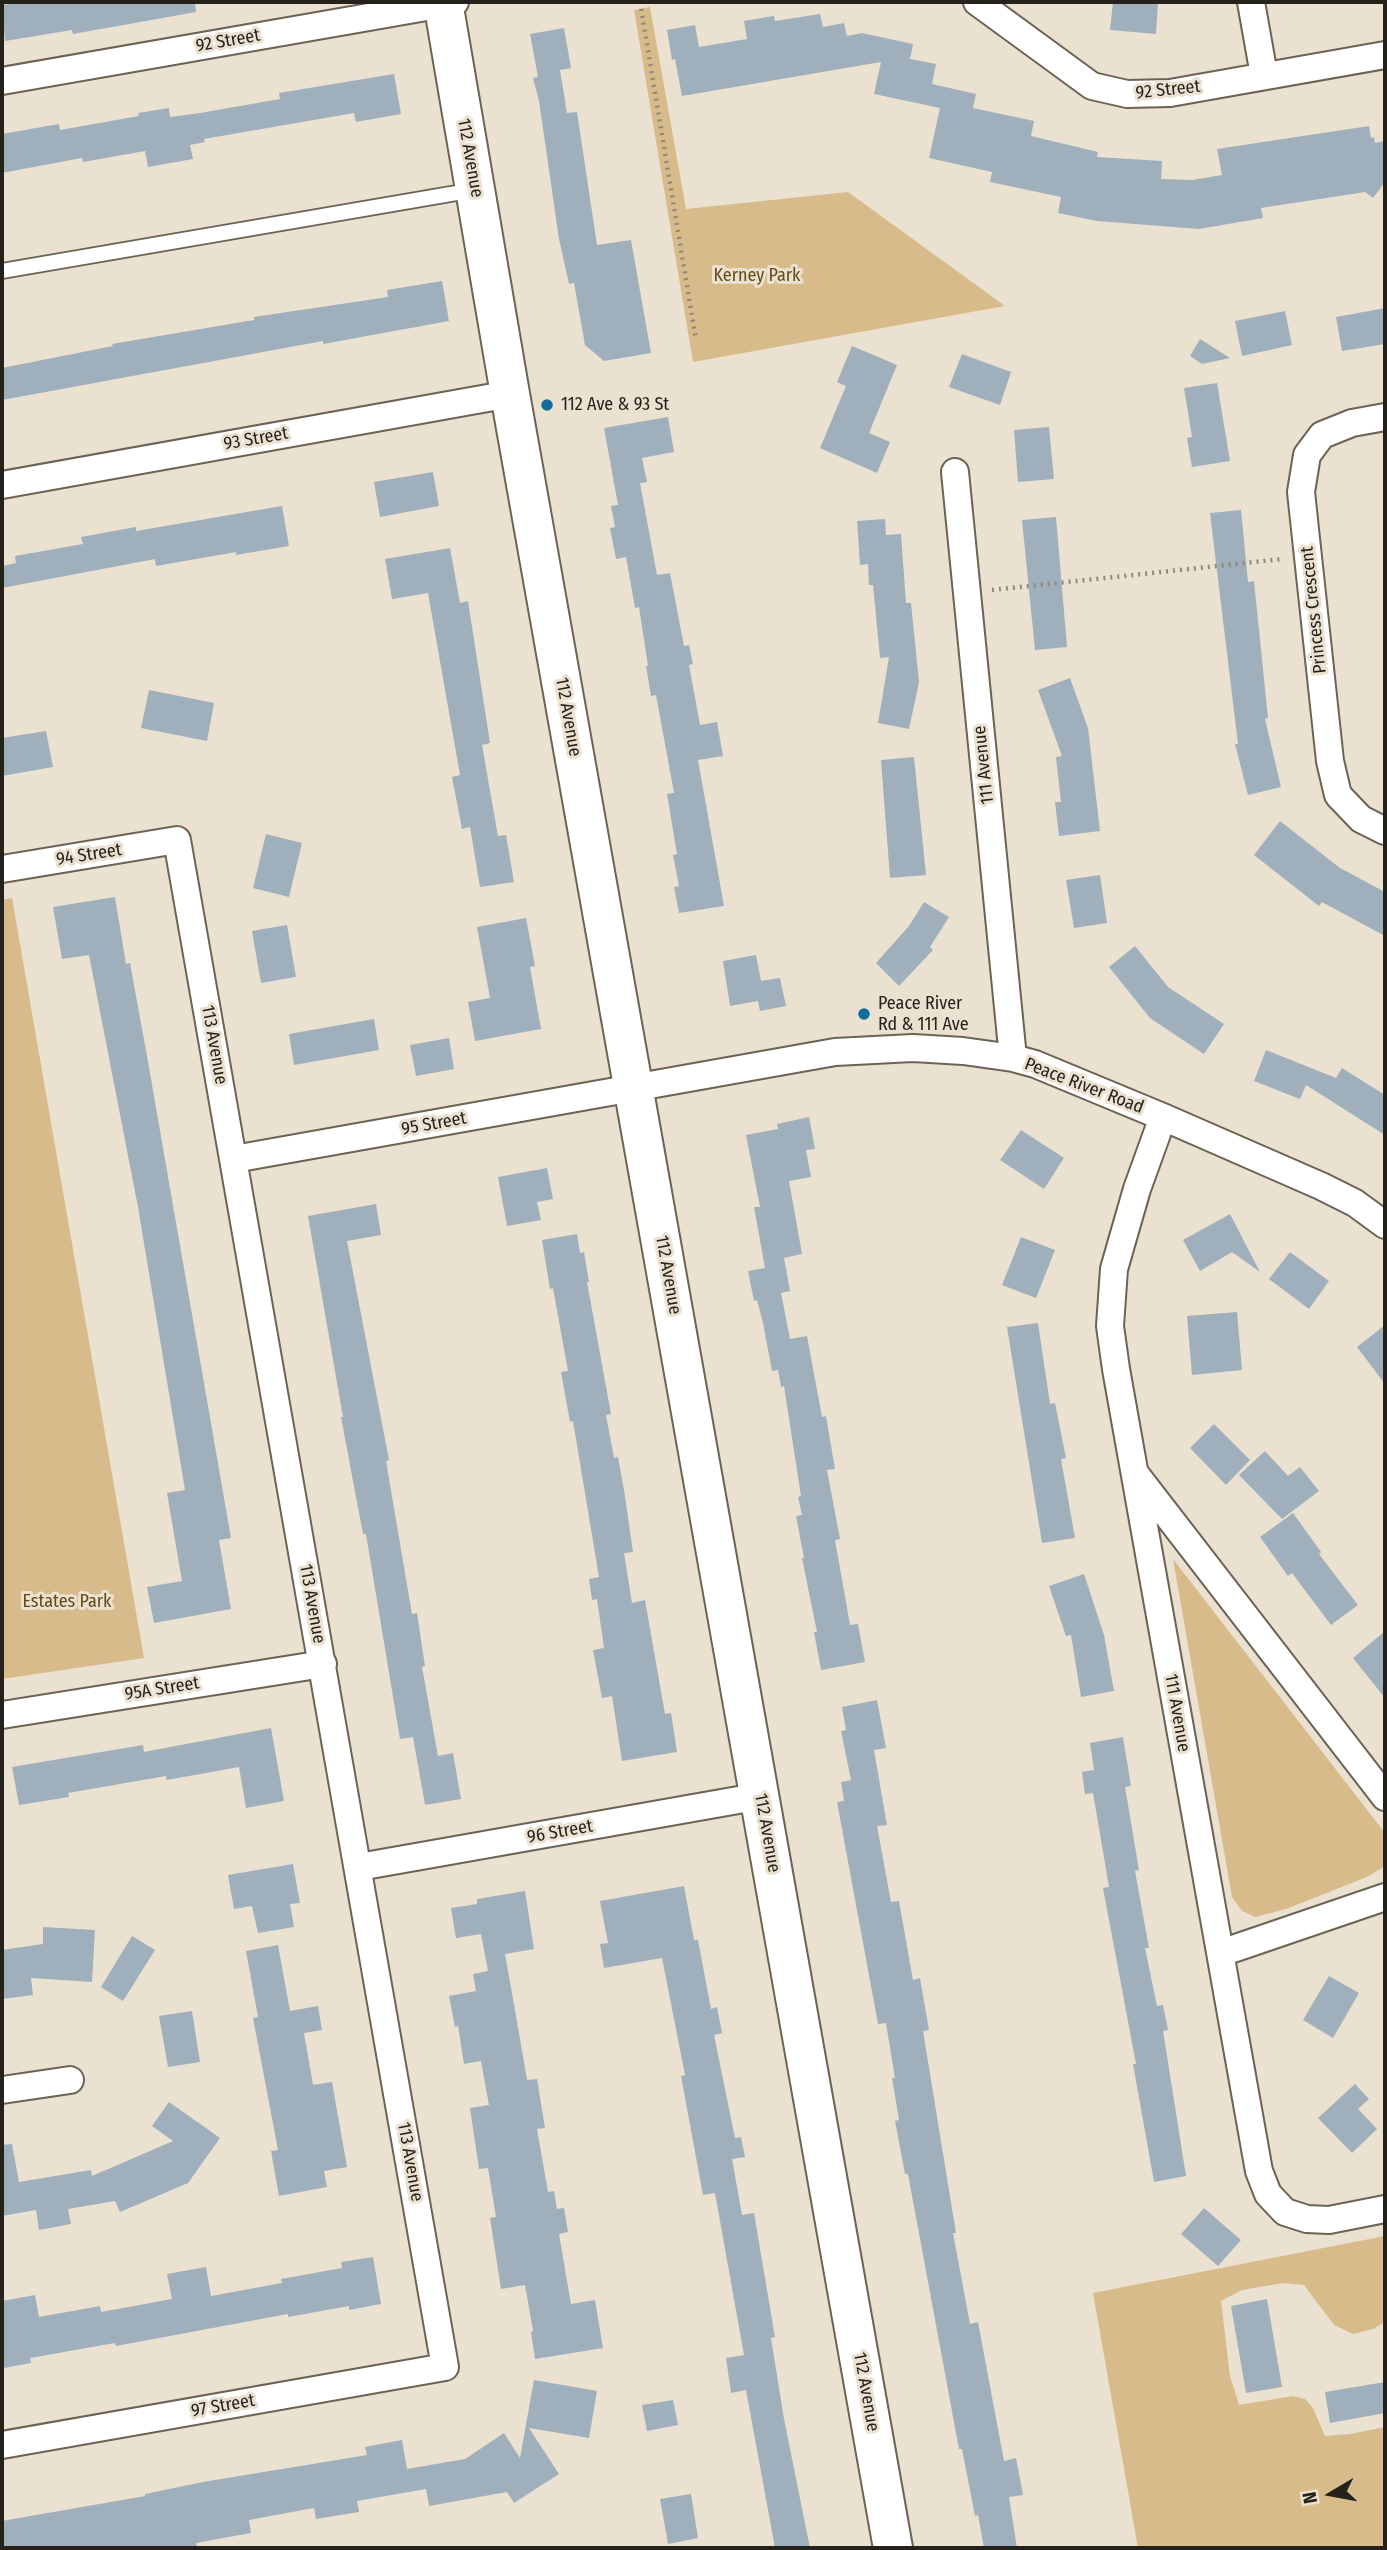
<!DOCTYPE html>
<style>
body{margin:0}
#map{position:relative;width:1387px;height:2550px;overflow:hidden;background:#ebe1d0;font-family:"Fira Sans Condensed",sans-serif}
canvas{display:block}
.frame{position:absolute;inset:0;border:4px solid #25211b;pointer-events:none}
.north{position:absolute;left:1296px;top:2459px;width:70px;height:70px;-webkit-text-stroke:5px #ebe1d0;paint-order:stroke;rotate:260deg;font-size:19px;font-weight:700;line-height:28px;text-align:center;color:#25211b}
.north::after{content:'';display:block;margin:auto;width:24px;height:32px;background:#25211b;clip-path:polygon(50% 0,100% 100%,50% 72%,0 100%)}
</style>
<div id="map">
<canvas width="1387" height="2550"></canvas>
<div class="frame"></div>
<div class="north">N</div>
</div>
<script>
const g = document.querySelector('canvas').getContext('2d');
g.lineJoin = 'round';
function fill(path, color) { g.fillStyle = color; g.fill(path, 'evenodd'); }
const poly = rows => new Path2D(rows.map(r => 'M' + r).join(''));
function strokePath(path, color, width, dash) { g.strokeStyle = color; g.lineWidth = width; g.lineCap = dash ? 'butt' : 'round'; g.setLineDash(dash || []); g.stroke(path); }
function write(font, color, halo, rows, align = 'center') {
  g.font = font + ' "Fira Sans Condensed",sans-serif'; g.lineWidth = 6; g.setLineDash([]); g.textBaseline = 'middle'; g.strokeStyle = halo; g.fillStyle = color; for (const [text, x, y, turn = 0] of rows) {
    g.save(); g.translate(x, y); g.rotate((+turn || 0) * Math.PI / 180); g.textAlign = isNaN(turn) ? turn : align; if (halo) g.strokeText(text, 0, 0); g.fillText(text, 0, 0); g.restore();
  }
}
fill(poly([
 [650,7,686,209,848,192,1005,306,693,362,634,10],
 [12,898,144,1658,2,1679,2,900],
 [1173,1559,1385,1833,1385,1866,1367,1877,1286,1909,1255,1917,1242,1911,1232,1897],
 [1385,2236,1385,2322,1373,2329,1353,2334,1334,2325,1304,2285,1283,2283,1242,2290,1221,2301,1230,2376,1239,2405,1293,2396,1305,2399,1313,2408,1325,2436,1350,2434,1385,2427,1385,2548,1138,2548,1093,2293]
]), '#d8bb8a');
fill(poly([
 [22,2,195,2,196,12,73,34,72,30,5,41,2,5],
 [1113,2,1158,2,1156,34,1110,30],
 [820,14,823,27,844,23,847,36,862,33,913,44,910,59,936,64,932,84,976,94,973,108,1034,121,1031,136,1098,152,1097,157,1162,161,1161,179,1192,180,1222,175,1217,149,1369,126,1371,138,1374,137,1375,143,1385,141,1385,182,1373,198,1365,192,1261,208,1263,218,1199,229,1097,221,1058,213,1061,197,990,182,992,172,929,158,940,108,874,94,881,62,682,96,675,59,672,60,667,30,695,25,699,47,747,39,744,21,774,16,775,21],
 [564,28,571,68,560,70,567,113,577,112,597,245,631,240,651,353,604,361,585,345,574,283,569,284,559,239,539,101,533,78,538,77,530,34],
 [394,74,401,114,356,122,354,113,204,139,205,142,190,145,193,159,148,167,145,151,83,162,82,158,2,173,2,134,59,124,60,130,139,116,138,113,169,108,170,117,200,113,280,99,279,93],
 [442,281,449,321,323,344,323,341,2,400,2,368,113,346,112,344,254,320,254,317,388,297,387,290],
 [1385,308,1385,344,1342,351,1336,317],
 [1285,311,1292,345,1242,356,1235,321],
 [1200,339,1230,358,1202,364,1190,356],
 [852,346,897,365,869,433,890,442,877,473,820,448,846,386,837,382],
 [962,354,1011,372,1000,405,949,387],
 [1217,383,1230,461,1192,467,1187,438,1192,437,1184,388],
 [668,417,674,452,642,458,647,482,640,483,657,575,670,573,684,646,689,645,693,664,689,665,700,725,717,722,723,756,698,760,724,906,679,913,674,887,679,886,673,855,677,854,667,794,674,793,656,695,651,696,646,666,648,666,639,607,635,608,626,557,616,559,610,528,615,527,611,506,618,505,604,428],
 [1049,427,1054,479,1018,482,1014,430],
 [433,472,439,506,380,517,374,482],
 [282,506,289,546,236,555,236,552,156,566,155,559,2,588,2,566,16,563,15,556,83,544,81,537,136,527,136,531],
 [1241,510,1248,582,1254,581,1268,718,1265,719,1281,787,1248,795,1235,744,1238,744,1210,513],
 [1056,517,1067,647,1035,650,1022,520],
 [885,519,886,535,901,534,906,603,911,603,919,682,909,729,878,723,889,657,880,658,873,585,869,585,868,564,860,565,857,521],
 [450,548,460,603,468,601,490,743,482,745,498,836,506,835,514,882,480,887,470,827,462,829,452,777,460,775,428,593,392,599,385,559],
 [1070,678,1088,728,1100,831,1059,836,1055,802,1061,802,1056,757,1062,756,1038,690],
 [149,690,214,703,207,741,141,728],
 [46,731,53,767,2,776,2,738],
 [914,757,926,875,890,878,881,760],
 [1280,821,1340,868,1385,892,1385,936,1322,902,1319,906,1254,855],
 [266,834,302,843,289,897,253,888],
 [1100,875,1107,923,1074,928,1066,880],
 [115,897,126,964,130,963,147,1056,231,1538,219,1540,231,1609,154,1623,147,1587,182,1581,167,1493,185,1490,138,1207,89,955,62,959,53,907],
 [924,902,949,917,930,947,933,950,899,986,876,963,909,926],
 [526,918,535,966,530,967,541,1029,475,1041,468,1002,490,998,477,927],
 [287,925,296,977,261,983,252,931],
 [1135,946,1168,987,1224,1024,1204,1054,1150,1018,1109,967],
 [756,955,761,981,780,978,786,1006,760,1011,758,1001,730,1006,723,961],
 [374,1019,379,1050,294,1065,289,1034],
 [449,1038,454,1069,416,1076,410,1045],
 [1266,1050,1336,1078,1342,1068,1385,1095,1385,1135,1306,1085,1300,1099,1254,1081],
 [809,1117,815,1149,806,1150,811,1177,789,1181,802,1254,784,1258,790,1291,781,1293,790,1339,807,1336,822,1417,826,1416,835,1469,827,1470,840,1539,835,1540,850,1625,858,1624,865,1662,821,1670,814,1632,817,1632,802,1558,804,1558,796,1516,802,1515,798,1497,801,1496,784,1386,781,1387,778,1370,772,1371,763,1323,757,1300,754,1301,748,1271,765,1268,754,1207,760,1207,746,1135,778,1129,777,1124],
 [1021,1130,1064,1158,1044,1189,1000,1160],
 [547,1168,553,1199,537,1202,541,1220,507,1226,498,1177],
 [376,1204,381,1235,347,1241,389,1460,386,1461,412,1614,417,1613,425,1666,422,1667,438,1756,453,1753,461,1799,425,1805,413,1737,400,1739,366,1534,363,1534,341,1417,343,1417,308,1216],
 [1230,1214,1260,1272,1232,1252,1200,1271,1183,1240],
 [577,1234,580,1253,584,1252,589,1282,587,1282,611,1414,606,1415,614,1458,618,1457,624,1490,633,1552,624,1553,632,1603,645,1600,665,1714,671,1713,677,1752,622,1761,612,1696,602,1698,593,1650,604,1648,597,1599,592,1600,589,1579,599,1577,573,1421,570,1422,561,1372,568,1371,553,1288,550,1289,542,1240],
 [1021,1237,1055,1250,1036,1298,1002,1285],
 [1290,1252,1329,1281,1309,1309,1269,1279],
 [1237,1312,1242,1370,1192,1375,1187,1316],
 [1038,1323,1050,1404,1055,1403,1066,1458,1061,1459,1075,1538,1042,1543,1007,1327],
 [1385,1325,1385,1384,1357,1347],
 [1214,1424,1250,1460,1226,1485,1190,1448],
 [1265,1451,1288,1476,1300,1467,1319,1491,1282,1519,1239,1475],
 [1293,1513,1321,1552,1319,1554,1358,1605,1331,1625,1292,1573,1288,1576,1260,1537],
 [1084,1574,1104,1635,1114,1691,1081,1697,1071,1635,1066,1636,1049,1586],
 [1385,1631,1385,1698,1353,1658],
 [877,1700,886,1748,874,1750,887,1825,877,1826,891,1902,899,1901,913,1980,920,1978,929,2030,923,2031,956,2233,953,2233,970,2324,978,2322,1004,2461,1016,2458,1023,2495,1009,2497,1017,2548,984,2548,978,2515,975,2516,962,2449,959,2449,908,2174,905,2174,895,2121,899,2120,892,2078,895,2078,886,2023,878,2024,837,1802,844,1801,841,1782,851,1780,841,1731,846,1730,842,1707],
 [271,1728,284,1801,246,1808,239,1767,167,1780,166,1776,68,1793,69,1797,19,1805,12,1767,143,1745,144,1752],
 [1123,1737,1131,1786,1125,1787,1139,1870,1135,1871,1149,1948,1145,1948,1157,2006,1163,2005,1168,2030,1163,2031,1186,2176,1154,2182,1133,2064,1136,2064,1103,1888,1109,1887,1093,1793,1085,1794,1082,1772,1094,1770,1090,1743],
 [293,1864,300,1903,290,1904,294,1927,258,1933,252,1906,234,1909,228,1875],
 [684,1886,694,1940,698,1940,711,2009,717,2007,722,2033,714,2035,735,2138,741,2137,745,2157,732,2159,742,2215,754,2213,775,2337,771,2338,784,2419,810,2548,775,2548,746,2390,731,2393,726,2358,744,2355,715,2193,703,2195,681,2076,685,2075,662,1958,604,1968,600,1944,608,1943,600,1901],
 [525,1891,534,1949,505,1954,518,2027,527,2080,537,2079,545,2128,537,2129,548,2192,554,2191,557,2209,564,2208,568,2232,559,2234,571,2304,595,2300,603,2348,535,2359,531,2332,533,2331,525,2285,501,2289,490,2218,496,2217,488,2168,479,2169,470,2108,489,2105,481,2061,464,2064,458,2026,455,2027,449,1996,476,1991,473,1974,488,1971,481,1934,456,1938,451,1908,477,1904,477,1899],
 [43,1927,95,1930,92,1982,31,1978,33,1995,2,1999,2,1950,43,1944],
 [132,1936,155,1950,123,2001,101,1987],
 [278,1945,290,2011,318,2006,322,2030,304,2033,313,2085,332,2082,347,2167,324,2171,327,2187,279,2196,271,2151,278,2150,253,2018,258,2017,246,1951],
 [1329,1976,1359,1993,1333,2038,1303,2020],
 [192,2011,200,2062,168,2067,159,2016],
 [1355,2084,1369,2099,1358,2109,1377,2129,1352,2153,1318,2118],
 [169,2102,220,2138,188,2183,120,2212,115,2201,68,2209,71,2224,39,2230,36,2210,2,2216,2,2145,12,2144,19,2182,91,2170,92,2176,173,2141,152,2126],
 [1204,2208,1241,2240,1218,2266,1181,2234],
 [373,2257,381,2304,349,2310,349,2306,288,2317,288,2314,116,2346,115,2343,30,2358,31,2363,4,2368,2,2354,2,2301,35,2295,39,2317,100,2306,101,2312,172,2299,167,2274,206,2267,211,2296,282,2283,281,2279,342,2268,341,2262],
 [1267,2299,1282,2387,1246,2393,1231,2306],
 [534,2380,597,2391,589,2438,529,2428,559,2474,514,2503,507,2492,429,2506,426,2489,357,2501,359,2512,316,2519,314,2508,249,2520,251,2533,196,2543,197,2548,2,2548,2,2521,145,2496,145,2494,203,2482,367,2455,365,2447,402,2440,407,2469,465,2459,504,2433,520,2458],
 [1385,2382,1385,2413,1330,2423,1325,2392],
 [673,2400,678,2425,647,2431,642,2405],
 [691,2494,698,2538,668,2544,660,2499]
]), '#9fb0bc');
const lane = poly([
 [2,271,474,190]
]);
const street = poly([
 [977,2,1092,86,1127,94,1170,93,1385,55],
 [1251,2,1264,75],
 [2,81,455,2],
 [1385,417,1352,423,1322,435,1307,455,1301,492,1330,761,1338,795,1361,819,1385,831],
 [955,472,1013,1058],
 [2,485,510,394],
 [2,869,177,840,445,2367,2,2445],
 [1163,1117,1137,1189,1114,1269,1110,1326,1116,1369,1259,2171,1268,2194,1285,2212,1307,2219,1329,2220,1385,2209],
 [234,1159,835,1052,913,1048,963,1051,1013,1058,1035,1064,1163,1117,1321,1186,1355,1203,1385,1225],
 [1137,1476,1385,1797],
 [2,1715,323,1664],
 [359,1867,761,1796],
 [1221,1953,1385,1897],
 [2,2090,70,2080]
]);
const secondary = poly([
 [443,2,510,394,893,2548]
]);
strokePath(lane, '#6c6354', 18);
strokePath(street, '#6c6354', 30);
strokePath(secondary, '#6c6354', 42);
strokePath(poly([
 [640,2,696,340],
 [992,590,1283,559]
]), '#8f887c', 4.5, [2, 5]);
strokePath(lane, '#fff', 14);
strokePath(street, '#fff', 26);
strokePath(secondary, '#fff', 38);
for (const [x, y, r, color] of [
 [547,405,7,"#146c9c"],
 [864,1014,7,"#146c9c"]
]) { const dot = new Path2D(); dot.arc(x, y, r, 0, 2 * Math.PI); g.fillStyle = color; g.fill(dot); strokePath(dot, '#ebe1d0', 2.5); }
write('18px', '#25211b', '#ebe1d0', [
 ["92 Street",228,41,-10],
 ["92 Street",1168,90,-6],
 ["112 Avenue",470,158,80],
 ["93 Street",256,439,-10],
 ["Princess Crescent",1314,610,-96],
 ["112 Avenue",568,717,80],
 ["111 Avenue",984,765,-96],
 ["94 Street",89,855,-9],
 ["113 Avenue",214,1045,80],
 ["Peace River Road",1084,1086,21],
 ["95 Street",434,1124,-10],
 ["112 Avenue",668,1275,80],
 ["113 Avenue",312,1604,80],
 ["95A Street",162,1689,-9],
 ["111 Avenue",1177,1713,80],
 ["96 Street",560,1832,-10],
 ["112 Avenue",767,1833,80],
 ["113 Avenue",410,2162,80],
 ["112 Avenue",866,2392,80],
 ["97 Street",223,2406,-10]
]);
write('18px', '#664a14', '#ebe1d0', [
 ["Kerney Park",757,276],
 ["Estates Park",67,1602]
]);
write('18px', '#25211b', '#ebe1d0', [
 ["112 Ave & 93 St",561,405],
 ["Peace River",878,1004],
 ["Rd & 111 Ave",878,1025]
], 'left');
</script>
